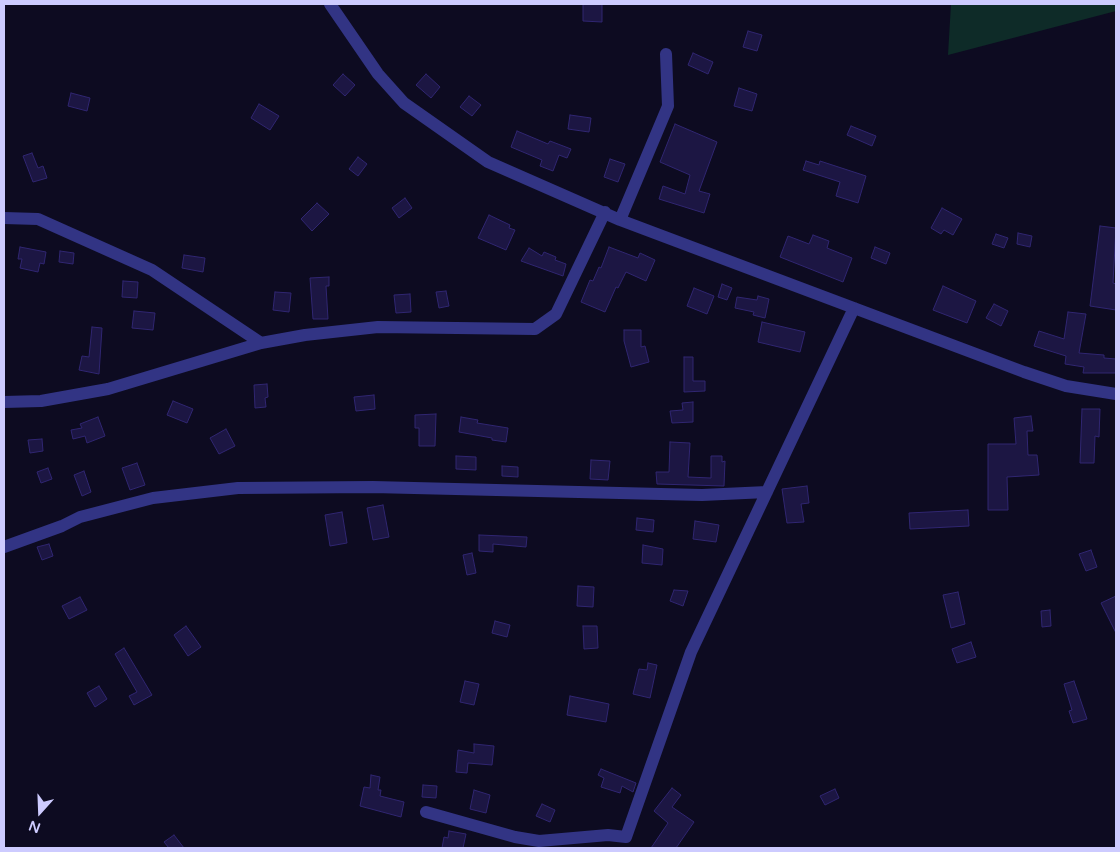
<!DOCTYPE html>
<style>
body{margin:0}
#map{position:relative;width:1120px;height:852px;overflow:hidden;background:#0d0b21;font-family:"Varela Round",sans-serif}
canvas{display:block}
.frame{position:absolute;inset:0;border:5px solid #cdcbff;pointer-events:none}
.north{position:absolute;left:15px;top:787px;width:50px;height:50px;-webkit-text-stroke:4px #0d0b21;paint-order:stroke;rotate:200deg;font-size:14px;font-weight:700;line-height:20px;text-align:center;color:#cdcbff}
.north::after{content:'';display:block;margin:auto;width:18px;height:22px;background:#cdcbff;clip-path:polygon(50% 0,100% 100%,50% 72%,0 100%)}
</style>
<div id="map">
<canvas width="1120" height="852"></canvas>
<div class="frame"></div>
<div class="north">N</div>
</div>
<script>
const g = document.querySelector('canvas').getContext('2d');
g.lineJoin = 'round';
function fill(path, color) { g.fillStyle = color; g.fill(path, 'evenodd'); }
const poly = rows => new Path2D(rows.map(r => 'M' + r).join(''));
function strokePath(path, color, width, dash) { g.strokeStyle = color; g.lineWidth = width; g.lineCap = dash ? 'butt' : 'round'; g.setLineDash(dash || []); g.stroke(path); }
fill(poly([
 [951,4,1116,4,1116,11,948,55]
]), '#0e2b28');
const building = poly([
 [583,4,602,4,602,22,583,21,583,4],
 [748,31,762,35,757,51,743,47,748,31],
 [693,53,713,62,708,74,688,65,693,53],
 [343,74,355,85,345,96,333,85,343,74],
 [426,74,440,87,431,98,416,85,426,74],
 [739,88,757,94,752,111,734,106,739,88],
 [71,93,90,98,87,111,68,106,71,93],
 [469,96,481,105,472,116,460,107,469,96],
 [259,104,279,116,270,130,251,118,259,104],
 [570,115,591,118,589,132,568,129,570,115],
 [675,124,717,142,699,191,710,194,704,213,659,199,663,186,685,194,690,175,660,162,675,124],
 [851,126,876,136,872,146,847,135,851,126],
 [517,131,548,144,550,141,571,149,567,158,559,155,553,171,540,166,542,160,511,147,517,131],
 [32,153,38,168,43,166,47,178,33,182,23,156,32,153],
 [358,157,367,164,358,176,349,169,358,157],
 [610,159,625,164,618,182,604,177,610,159],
 [806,161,819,165,820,161,866,176,858,203,836,196,840,182,803,170,806,161],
 [405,198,412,208,399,218,392,208,405,198],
 [317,203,329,214,312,231,301,219,317,203],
 [942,208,962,219,953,235,944,230,941,234,931,228,942,208],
 [489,215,510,225,509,228,515,230,506,250,478,238,489,215],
 [1100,226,1116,228,1113,283,1116,284,1116,310,1090,306,1100,226],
 [1018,233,1032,236,1030,247,1017,244,1018,233],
 [996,234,1008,238,1004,248,992,244,996,234],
 [813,235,829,241,827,248,852,258,843,282,780,257,788,236,809,244,813,235],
 [20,247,46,252,44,264,40,263,38,272,20,268,22,259,18,259,20,247],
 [609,247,638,258,640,253,655,260,646,281,626,272,618,288,616,287,605,312,581,302,590,280,593,281,599,267,601,268,609,247],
 [875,247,890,253,886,264,871,258,875,247],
 [529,248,542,256,544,252,556,257,555,260,566,264,563,276,521,261,529,248],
 [60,251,74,253,73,264,59,262,60,251],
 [184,255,205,258,203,272,182,268,184,255],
 [329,277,329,286,326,286,328,319,313,319,310,278,329,277],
 [123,281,138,282,137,298,122,297,123,281],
 [722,284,732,288,727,300,718,297,722,284],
 [943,286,976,301,967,323,933,310,943,286],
 [694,288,714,296,707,314,687,306,694,288],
 [446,291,449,306,439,308,436,292,446,291],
 [275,292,291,293,289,312,273,310,275,292],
 [410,294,411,312,396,313,394,295,410,294],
 [758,296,769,299,765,318,753,315,754,312,735,308,737,297,757,300,758,296],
 [994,304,1008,311,1001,326,986,318,994,304],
 [134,311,155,313,153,330,132,328,134,311],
 [1068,312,1086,314,1079,353,1104,355,1104,358,1116,359,1116,373,1083,373,1084,367,1065,364,1066,356,1034,346,1039,331,1064,339,1068,312],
 [762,322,805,332,800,352,758,342,762,322],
 [92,327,102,328,99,374,79,370,82,356,89,357,92,327],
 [624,330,641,330,641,347,645,346,649,362,631,367,624,341,624,330],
 [684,357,693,357,693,381,705,381,705,391,684,392,684,357],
 [267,384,268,397,265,398,266,407,255,408,254,385,267,384],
 [374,395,375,409,356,411,354,397,374,395],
 [173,401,193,409,187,423,167,415,173,401],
 [693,402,693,422,672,423,670,411,683,410,682,403,693,402],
 [1082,409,1100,409,1099,437,1095,436,1094,463,1080,463,1082,409],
 [436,414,435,446,419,446,419,428,415,428,415,415,436,414],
 [1031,416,1033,431,1027,431,1028,455,1037,455,1039,475,1007,477,1008,510,988,510,988,444,1016,444,1014,418,1031,416],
 [98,417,105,436,87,443,85,436,73,439,71,430,82,428,80,424,98,417],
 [461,417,478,420,477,423,508,428,506,442,492,440,492,438,459,432,461,417],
 [226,429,235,446,219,454,210,438,226,429],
 [42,439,43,451,30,453,28,440,42,439],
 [670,442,690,443,688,477,711,478,711,456,722,456,722,462,725,461,724,486,657,484,656,472,669,472,670,442],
 [456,456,476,457,476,470,456,469,456,456],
 [591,460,610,461,608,480,590,479,591,460],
 [137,463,145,485,130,490,122,468,137,463],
 [502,466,518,467,518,477,502,476,502,466],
 [48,468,52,479,41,483,37,472,48,468],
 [84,471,91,492,82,496,74,475,84,471],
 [807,486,809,503,801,504,804,522,787,523,782,489,807,486],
 [383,505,389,537,373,540,367,508,383,505],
 [968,510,969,526,910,529,909,513,968,510],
 [342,512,347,543,330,546,325,515,342,512],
 [637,518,654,520,653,532,636,530,637,518],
 [695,521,719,525,716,542,693,539,695,521],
 [479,535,527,537,526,547,493,544,493,552,479,551,479,535],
 [49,544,53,556,42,560,37,547,49,544],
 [643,545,663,549,662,565,642,563,643,545],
 [1091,550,1097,567,1086,571,1079,554,1091,550],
 [472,553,476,573,467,575,463,555,472,553],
 [578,586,594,587,593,607,577,606,578,586],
 [674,590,688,591,683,606,670,601,674,590],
 [958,592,965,624,951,628,943,595,958,592],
 [1116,596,1116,633,1101,603,1116,596],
 [80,597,87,610,69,619,62,606,80,597],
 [1050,610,1051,626,1042,627,1041,611,1050,610],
 [495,621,510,625,507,637,492,633,495,621],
 [186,626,201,647,188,656,174,635,186,626],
 [583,626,597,626,598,648,584,649,583,626],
 [971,642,976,657,957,663,952,649,971,642],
 [124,648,152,695,134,705,129,696,137,692,115,654,124,648],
 [648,663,657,665,650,698,633,694,639,669,647,670,648,663],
 [465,681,479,684,474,705,460,702,465,681],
 [1074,681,1087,719,1073,723,1069,711,1072,710,1064,684,1074,681],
 [99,686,107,699,95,707,87,693,99,686],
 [570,696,609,704,606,722,567,715,570,696],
 [474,744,494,746,492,765,468,763,467,773,456,772,458,750,474,753,474,744],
 [601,769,636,783,633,792,622,786,620,793,601,787,604,778,598,775,601,769],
 [371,775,380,777,378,790,381,790,380,796,404,802,401,817,360,806,364,787,370,788,371,775],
 [423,785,437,786,436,798,422,797,423,785],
 [672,788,681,795,672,807,694,822,676,848,651,848,668,823,654,811,672,788],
 [835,789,839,798,825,805,820,796,835,789],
 [474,790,490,795,486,813,470,809,474,790],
 [542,804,555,810,550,822,536,816,542,804],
 [449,831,466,834,463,848,442,848,444,837,448,838,449,831],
 [174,835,184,848,169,848,164,842,174,835]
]);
fill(building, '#1c1643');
strokePath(building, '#302671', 1);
strokePath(poly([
 [330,4,378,74,404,103,488,162,620,220,1024,372,1066,386,1116,394],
 [4,218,38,219,152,270,261,343],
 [620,220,668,106,666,54],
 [4,402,41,401,108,389,261,343,305,335,378,327,535,329,556,314,605,212],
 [4,547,62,526,80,517,153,498,238,488,373,487,702,495,767,492],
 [426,812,515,837,539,841,608,835,626,837,691,652,854,308]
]), '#323484', 12);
</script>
